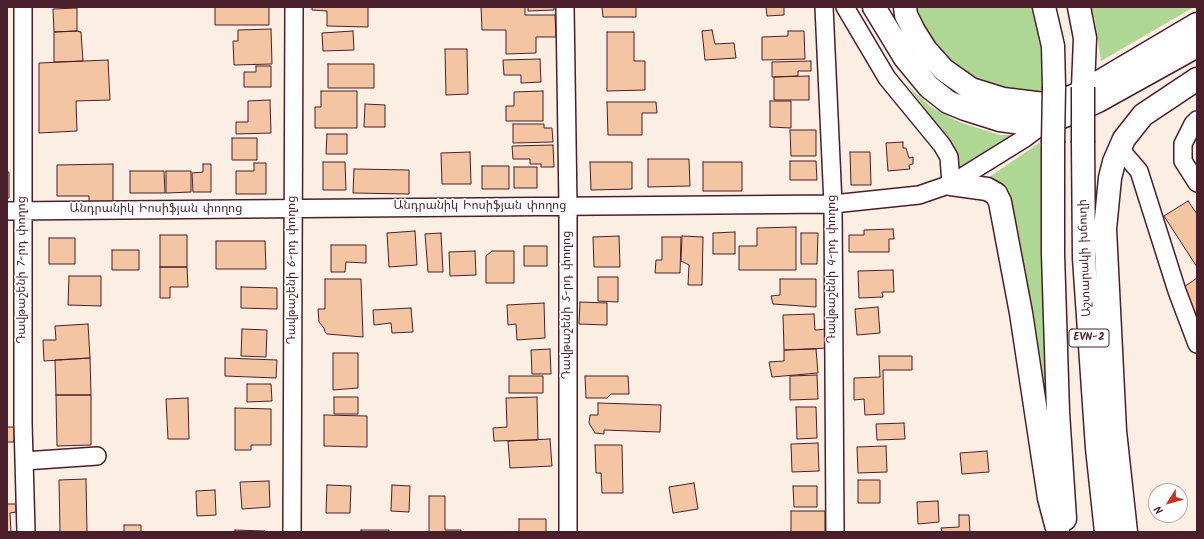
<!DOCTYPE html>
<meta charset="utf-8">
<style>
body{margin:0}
#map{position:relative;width:1204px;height:539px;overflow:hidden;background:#fbeee3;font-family:Kalam,sans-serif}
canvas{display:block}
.frame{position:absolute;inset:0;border:8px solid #4a1f2b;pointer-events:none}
.north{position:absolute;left:1148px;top:483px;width:40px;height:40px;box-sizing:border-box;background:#fff;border:1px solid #b7a5aa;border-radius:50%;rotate:233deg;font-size:11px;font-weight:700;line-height:16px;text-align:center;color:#4a1f2b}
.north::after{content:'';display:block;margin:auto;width:14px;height:18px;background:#c8321e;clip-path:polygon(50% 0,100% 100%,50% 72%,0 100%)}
</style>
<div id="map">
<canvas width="1204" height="539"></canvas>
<div class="frame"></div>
<div class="north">N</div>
</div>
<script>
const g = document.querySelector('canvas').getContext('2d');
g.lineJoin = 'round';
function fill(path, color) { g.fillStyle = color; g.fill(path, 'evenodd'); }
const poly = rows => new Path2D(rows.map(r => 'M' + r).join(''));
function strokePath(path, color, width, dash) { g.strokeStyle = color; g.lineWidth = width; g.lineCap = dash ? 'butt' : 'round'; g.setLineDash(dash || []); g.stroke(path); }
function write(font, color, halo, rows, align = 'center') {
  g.font = font + ' Kalam,"Noto Sans Armenian",sans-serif'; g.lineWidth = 3; g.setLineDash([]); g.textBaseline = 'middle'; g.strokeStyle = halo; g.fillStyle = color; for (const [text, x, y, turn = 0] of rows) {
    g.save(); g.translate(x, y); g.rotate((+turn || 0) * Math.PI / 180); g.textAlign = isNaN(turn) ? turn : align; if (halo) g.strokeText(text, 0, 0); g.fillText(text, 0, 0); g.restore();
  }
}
fill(poly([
 [917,7,1036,7,1043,27,1044,94,992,89,950,63,934,43,920,21],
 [1091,7,1194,7,1101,61,1095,20],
 [907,85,931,107,959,122,1000,135,1017,135,958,175,950,142],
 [1039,143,1045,149,1051,464,1012,223,982,182]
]), '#aed794');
const building = poly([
 [215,7,269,7,269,25,215,25,215,7],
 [312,7,368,7,368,27,327,26,327,11,312,10,312,7],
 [481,7,525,7,525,15,555,15,556,37,536,37,536,53,506,54,506,30,482,30,481,7],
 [528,7,554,7,554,10,528,11,528,7],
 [602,7,636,7,636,17,603,17,602,7],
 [766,7,784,7,784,15,767,16,766,7],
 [77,8,77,31,54,32,53,9,77,8],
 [271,29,272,64,234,65,233,41,238,41,238,30,271,29],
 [712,30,715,44,734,43,736,58,705,60,702,31,712,30],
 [77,31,81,32,83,61,54,62,54,32,77,31],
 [353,31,354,50,323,51,322,33,353,31],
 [788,31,804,31,805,59,762,60,762,37,788,36,788,31],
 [607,32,634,32,634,61,645,61,645,90,607,91,607,32],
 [445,49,467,49,468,94,446,95,445,49],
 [540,59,541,82,521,83,521,75,504,75,503,60,540,59],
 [108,60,110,100,76,101,77,131,39,133,39,63,108,60],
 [811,61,811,71,798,71,798,76,772,77,772,62,811,61],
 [328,64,374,64,374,88,328,88,328,64],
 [256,66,271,66,271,87,244,87,244,72,256,72,256,66],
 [809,76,809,100,774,100,774,77,809,76],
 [321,91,357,91,357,128,315,128,315,107,321,107,321,91],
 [543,91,543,121,506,121,506,106,514,106,514,92,543,91],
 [270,100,271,133,236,134,236,122,248,122,248,101,270,100],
 [770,101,791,101,791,128,770,127,770,101],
 [607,102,656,102,657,113,642,113,642,135,608,135,607,102],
 [365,104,385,105,385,127,364,127,365,104],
 [513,124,544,124,544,128,552,128,553,142,513,143,513,124],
 [790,130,816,130,816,156,791,156,790,130],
 [327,134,347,134,347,154,326,154,327,134],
 [232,138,257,138,257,160,232,160,232,138],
 [903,142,903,148,906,148,909,158,913,157,913,164,909,165,910,169,888,171,886,143,903,142],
 [553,145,554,167,541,167,541,164,530,164,530,159,513,159,512,146,553,145],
 [470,152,471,184,442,184,441,153,470,152],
 [850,152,870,152,871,185,851,185,850,152],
 [648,159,689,159,690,186,648,187,648,159],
 [790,161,816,161,817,180,790,180,790,161],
 [323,162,345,162,346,190,323,190,323,162],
 [590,162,632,162,632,189,591,190,590,162],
 [703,162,742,162,742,191,703,191,703,162],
 [254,163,266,163,266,194,236,194,236,171,254,171,254,163],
 [113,164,113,202,89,202,89,196,57,196,57,165,113,164],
 [203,164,211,164,211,192,193,192,192,173,203,172,203,164],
 [482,166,509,166,509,189,482,189,482,166],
 [514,167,537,167,537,188,514,188,514,167],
 [354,169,409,170,409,194,353,193,354,169],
 [130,171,164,171,165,193,130,193,130,171],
 [166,171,191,171,191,192,166,193,166,171],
 [7,172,9,172,9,198,7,198,7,172],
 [1188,201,1197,214,1197,267,1164,216,1188,201],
 [796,227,796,270,739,270,739,246,757,246,757,228,796,227],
 [893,229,894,239,889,239,889,252,849,252,849,235,864,235,864,230,893,229],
 [415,231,417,265,389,267,387,233,415,231],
 [735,232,735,254,713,254,713,233,735,232],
 [441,233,443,272,428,272,425,234,441,233],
 [801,233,818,233,817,264,801,264,801,233],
 [160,235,187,235,187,267,160,267,160,235],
 [619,236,620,267,594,267,593,237,619,236],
 [682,236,703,237,702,285,688,285,689,265,681,261,682,236],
 [662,237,681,237,680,273,655,273,656,260,662,260,662,237],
 [49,238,75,238,75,264,49,264,49,238],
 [216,241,265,241,266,269,216,269,216,241],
 [331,245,366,245,366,263,346,262,345,272,331,272,331,245],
 [524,246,547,246,547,266,524,266,524,246],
 [112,250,139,250,139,270,112,270,112,250],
 [475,251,476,275,450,276,449,252,475,251],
 [492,251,514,251,514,283,486,283,486,256,492,251],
 [160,267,187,267,188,287,170,287,170,298,160,298,160,267],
 [893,270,894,292,882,292,883,297,859,298,858,271,893,270],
 [69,276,101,276,101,306,68,305,69,276],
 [598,277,618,277,618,302,598,301,598,277],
 [1197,278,1197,321,1178,291,1197,278],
 [325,279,361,279,363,337,327,334,325,332,324,328,319,322,318,309,325,309,325,279],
 [780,279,816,279,816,307,773,304,771,296,780,295,780,279],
 [241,287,277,288,277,309,241,308,241,287],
 [580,302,607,303,607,325,579,324,580,302],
 [544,303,545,338,517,340,516,324,508,325,507,305,544,303],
 [878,307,880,333,857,335,855,309,878,307],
 [411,308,413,332,392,333,391,323,374,325,373,310,411,308],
 [814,314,815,330,828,329,829,348,784,350,783,315,814,314],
 [88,324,90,358,44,361,43,340,56,340,55,326,88,324],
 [242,329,267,330,266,357,241,356,242,329],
 [550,349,551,374,532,374,531,350,550,349],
 [816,349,818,373,772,377,769,362,784,361,784,350,816,349],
 [333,353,358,353,358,388,333,390,333,353],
 [879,356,912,356,912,370,883,370,884,414,865,415,864,399,854,400,854,378,880,377,879,356],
 [90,358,91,395,56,395,55,360,90,358],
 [225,358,277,360,276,378,225,376,225,358],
 [817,375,818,399,790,400,790,376,817,375],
 [509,376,543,376,543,393,509,393,509,376],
 [585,376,628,376,629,394,611,394,607,398,586,398,585,376],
 [247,384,271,384,272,401,247,402,247,384],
 [56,395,91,395,91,445,57,446,56,395],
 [334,397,358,397,358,414,334,414,334,397],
 [537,397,538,440,494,441,493,428,507,427,506,398,537,397],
 [188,398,189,439,168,439,166,399,188,398],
 [598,403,661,405,660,432,604,430,604,434,595,433,589,423,590,415,598,415,598,403],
 [796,407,816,407,817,438,797,439,796,407],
 [235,408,271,409,271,445,251,445,251,450,235,450,235,408],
 [324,415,367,416,367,447,324,446,324,415],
 [904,423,905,439,877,440,876,424,904,423],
 [7,427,14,427,14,442,7,442,7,427],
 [550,439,552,466,510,468,508,441,550,439],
 [818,443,819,471,792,472,791,444,818,443],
 [595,445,622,445,623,493,602,493,601,473,596,473,595,445],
 [886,446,887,472,858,473,857,447,886,446],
 [987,451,989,472,962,474,960,453,987,451],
 [86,479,87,532,60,532,59,480,86,479],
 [858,480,880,480,880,503,858,503,858,480],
 [269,481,270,507,242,509,240,482,269,481],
 [694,483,698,509,673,513,669,487,694,483],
 [327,485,351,486,350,513,326,513,327,485],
 [392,485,410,486,409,512,391,511,392,485],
 [793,486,817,486,817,507,794,507,793,486],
 [215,490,216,515,197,516,196,491,215,490],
 [429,496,445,496,445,530,461,530,461,532,429,532,429,496],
 [938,501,939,522,918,524,917,502,938,501],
 [7,504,16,504,16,512,10,513,11,532,7,532,7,504],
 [791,511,825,511,825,532,791,532,791,511],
 [959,515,969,515,970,532,942,532,941,528,959,527,959,515],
 [519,519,546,519,546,532,519,532,519,519],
 [124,525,141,525,141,532,124,532,124,525],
 [235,530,265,531,265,532,235,532,235,530],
 [361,530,389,530,389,532,361,532,361,530]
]);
fill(building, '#f3c5a2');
strokePath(building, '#4a1f2b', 1);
const minor = poly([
 [23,7,23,423,26,532],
 [565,7,568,207,568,532],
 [824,7,833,204,835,532],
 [845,7,887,78,942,145,949,157,951,184],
 [1197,120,1193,124,1183,144,1183,161,1197,183],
 [1120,149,1139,171,1177,291,1197,344],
 [7,211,833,204,919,195,951,184,1025,138,1049,120],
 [24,461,97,456],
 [292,532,294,7]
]);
const major = poly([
 [874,7,905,58,929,87,948,102,965,109,1000,120,1022,123,1046,123,1072,113,1098,101,1197,46],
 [905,7,906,15,914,31,926,50,944,70,971,89,1003,99,1044,104,1064,100,1082,92,1197,24],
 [1044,7,1053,46,1054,87],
 [1079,7,1085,38,1083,87],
 [1053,143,1053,254,1058,412,1065,519],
 [1083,143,1084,258,1097,448,1106,532],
 [951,184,987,189,996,194,1000,202,1021,313,1049,498,1058,532],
 [1126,532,1115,431,1105,229,1110,178,1114,162,1124,139,1143,115,1197,79]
]);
strokePath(minor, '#4a1f2b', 20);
strokePath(major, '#4a1f2b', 25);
strokePath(minor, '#fff', 17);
strokePath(major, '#fff', 22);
const majorBridge = poly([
 [1053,143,1054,87],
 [1083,143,1083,87]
]);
strokePath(majorBridge, '#4a1f2b', 25, []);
strokePath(majorBridge, '#fff', 22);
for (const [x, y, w] of [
 [1089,338,40]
]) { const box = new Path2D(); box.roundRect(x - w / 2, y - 9, w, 18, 3); g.fillStyle = '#fff'; g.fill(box); strokePath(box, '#4a1f2b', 1); }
write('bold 11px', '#4a1f2b', null, [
 ["EVN-2",1089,338]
]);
write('12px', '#4a1f2b', '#fff', [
 ["Անդրանիկ Իոսիֆյան փողոց",480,207],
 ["Անդրանիկ Իոսիֆյան փողոց",156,210],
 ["Աշտարակի խճուղի",1086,258,-92],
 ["Դավթաշենի 4-րդ փողոց",833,269,-90],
 ["Դավթաշենի 7-րդ փողոց",23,270,-90],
 ["Դավթաշենի 6-րդ փողոց",293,270,-90],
 ["Դավթաշենի 5-րդ փողոց",568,305,-90]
]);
</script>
